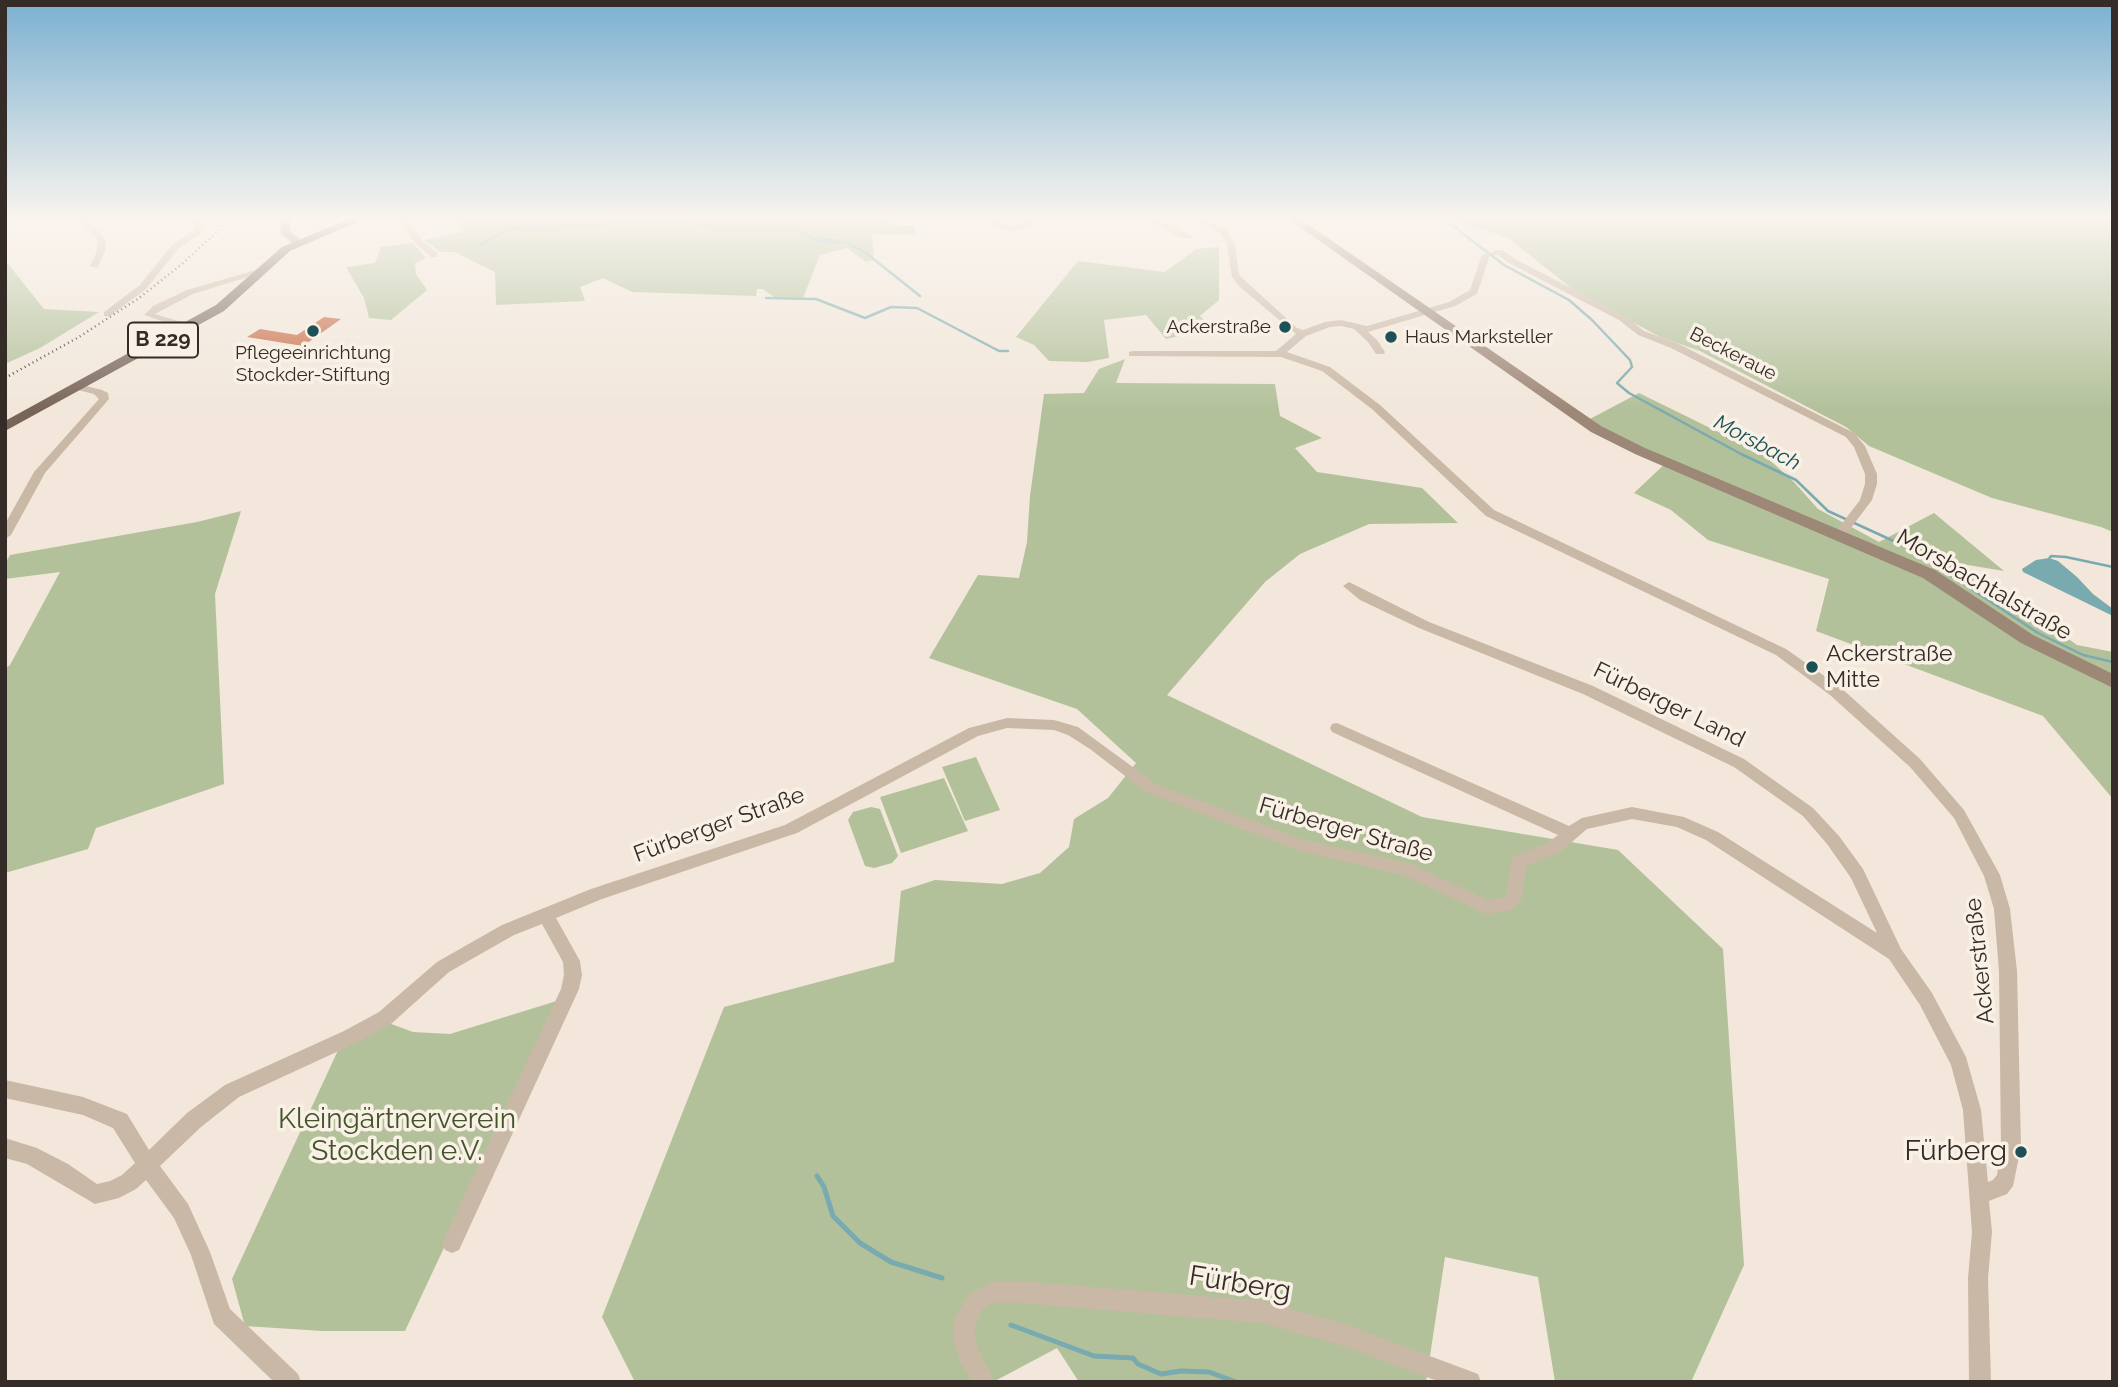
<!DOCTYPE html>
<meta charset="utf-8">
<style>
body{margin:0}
#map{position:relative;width:2118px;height:1387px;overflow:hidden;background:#f2e7da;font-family:Raleway,sans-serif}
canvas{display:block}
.frame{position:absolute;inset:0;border:7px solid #352c27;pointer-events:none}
</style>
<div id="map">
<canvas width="2118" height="1387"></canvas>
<div class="frame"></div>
</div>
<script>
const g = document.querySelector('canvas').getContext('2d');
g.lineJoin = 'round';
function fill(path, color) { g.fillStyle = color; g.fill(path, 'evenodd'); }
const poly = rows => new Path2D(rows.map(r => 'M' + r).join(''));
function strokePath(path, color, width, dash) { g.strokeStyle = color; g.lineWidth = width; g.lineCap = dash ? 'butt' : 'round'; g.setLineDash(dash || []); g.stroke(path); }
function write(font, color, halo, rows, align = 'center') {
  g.font = font + ' Raleway,sans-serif'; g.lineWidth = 7; g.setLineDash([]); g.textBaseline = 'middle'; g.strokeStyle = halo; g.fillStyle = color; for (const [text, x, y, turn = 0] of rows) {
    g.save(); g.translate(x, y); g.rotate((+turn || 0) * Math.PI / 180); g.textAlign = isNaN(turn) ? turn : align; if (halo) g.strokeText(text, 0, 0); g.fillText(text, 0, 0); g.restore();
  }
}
fill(poly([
 [454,216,881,216,900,226,915,225,915,234,872,234,874,260,866,262,847,248,820,255,803,298,774,297,763,289,757,289,756,296,632,292,603,278,580,287,585,301,496,305,495,272,455,252,441,252,424,240,464,232],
 [1439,216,2113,216,2113,532,2101,527,1992,498,1869,446,1846,427,1700,351,1660,337,1575,291,1508,238],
 [413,243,426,258,415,263,416,274,427,290,391,320,369,318,364,298,346,267,375,263,381,247],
 [1219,247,1219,300,1200,316,1213,329,1166,339,1146,315,1104,320,1109,358,1087,362,1049,361,1034,345,1016,337,1078,261,1165,272,1196,249],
 [5,260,44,309,99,312,40,348,5,364],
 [1125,359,1116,383,1275,384,1280,416,1322,438,1295,448,1317,472,1422,488,1458,523,1369,524,1300,554,1265,582,1167,695,1422,817,1618,850,1723,949,1744,1265,1691,1382,1555,1382,1538,1277,1445,1257,1426,1382,1079,1382,1057,1348,993,1382,635,1382,602,1317,724,1007,894,962,901,891,935,880,1002,884,1040,873,1069,847,1074,819,1108,798,1136,763,1077,709,929,658,978,575,1019,578,1027,542,1030,496,1044,394,1084,393,1099,369],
 [1639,393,1763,454,1794,482,1818,509,1879,542,1934,513,2004,571,1962,564,2077,645,2113,652,2113,799,2043,716,1816,631,1829,579,1708,540,1671,510,1634,493,1668,461,1588,420],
 [241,511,215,594,224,784,96,828,88,849,5,873,5,669,10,665,60,572,5,579,5,564,10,555,197,522],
 [976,757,1000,810,965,821,942,767],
 [944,778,968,831,901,853,880,797],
 [871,807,880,809,898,856,892,863,874,868,865,866,848,820,853,812],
 [560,1000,405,1331,322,1331,245,1326,232,1279,340,1046,386,1022,413,1032,450,1034]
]), '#b2c19a');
fill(poly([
 [2049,558,2058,561,2077,577,2093,594,2113,609,2113,616,2023,572,2022,569,2036,560]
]), '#79aaaf');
strokePath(poly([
 [1440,216,1504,265,1569,300,1592,320,1630,360,1632,367,1617,383,1629,393,1741,454,1796,480,1828,511,1911,549,2038,633,2083,655,2113,662],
 [817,238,839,241],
 [846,242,866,253,920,296],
 [479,246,510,228,603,225,637,219,760,231,800,231,818,241,840,243],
 [766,298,816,299,865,318,891,307,917,308,999,351,1008,351],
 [2048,560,2051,556,2066,557,2113,567]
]), '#79aaaf', 2.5);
strokePath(poly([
 [817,1176,824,1187,833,1216,860,1243,891,1262,942,1278],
 [1011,1325,1094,1356,1133,1358,1138,1364,1161,1374,1181,1371,1209,1372,1236,1382]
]), '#79aaaf', 5);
fill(poly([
 [324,317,341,319,303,346,247,337,260,329,297,335]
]), '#c76843');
fill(poly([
 [76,216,85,216,105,239,105,251,97,268,90,266,97,251,97,239,76,216],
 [190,216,198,216,202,233,178,249,146,289,110,316,104,316,104,312,140,285,172,245,194,230,190,216],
 [398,216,406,216,421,239,437,253,437,257,431,257,415,243,398,216],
 [953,216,987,216,1011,226,1023,223,1032,216,1042,216,1029,227,1010,232,983,220,953,216],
 [1140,216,1151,216,1194,236,1190,239,1181,238,1140,216],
 [1189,216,1200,216,1227,230,1235,245,1239,275,1297,328,1303,330,1325,322,1341,320,1367,326,1449,302,1470,290,1482,255,1489,253,1490,255,1477,294,1455,306,1368,332,1377,340,1385,352,1384,354,1376,354,1368,342,1354,329,1341,326,1330,327,1306,336,1287,352,1330,367,1380,405,1494,510,1786,649,1840,687,1920,759,1964,810,2000,875,2010,909,2017,971,2021,1147,2013,1186,2007,1194,1989,1201,1992,1232,1988,1278,1991,1382,1969,1382,1968,1278,1972,1232,1963,1110,1951,1065,1920,1005,1889,959,1706,840,1677,827,1632,819,1587,829,1559,853,1526,866,1522,898,1512,910,1486,914,1403,875,1299,851,1146,792,1090,749,1068,735,1054,730,1007,728,978,736,797,833,602,899,556,918,580,961,582,975,579,989,459,1250,452,1253,445,1250,442,1243,561,989,564,975,563,962,542,924,514,935,449,972,391,1024,356,1043,239,1097,201,1127,160,1166,188,1204,210,1252,230,1309,298,1374,301,1382,274,1382,214,1324,191,1255,174,1218,146,1180,136,1189,119,1198,95,1204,27,1164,5,1158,5,1138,37,1148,68,1164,97,1184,110,1181,122,1175,135,1163,113,1128,83,1115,5,1098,5,1080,83,1097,127,1114,149,1150,187,1113,225,1085,344,1031,379,1012,437,962,502,925,591,889,785,825,969,728,1007,718,1054,720,1078,727,1156,784,1301,839,1412,864,1487,900,1502,898,1506,895,1512,857,1547,843,1558,835,1332,732,1330,728,1332,724,1337,723,1569,826,1582,818,1632,807,1684,817,1718,832,1877,933,1851,878,1827,844,1803,816,1734,767,1583,694,1419,628,1360,600,1343,586,1349,582,1429,622,1593,686,1744,759,1813,808,1839,836,1863,869,1901,949,1932,993,1966,1057,1981,1110,1988,1182,1993,1180,1997,1175,2001,1147,1999,971,1994,909,1984,876,1954,818,1910,767,1830,695,1776,655,1486,516,1372,409,1322,371,1281,357,1129,356,1129,352,1133,351,1276,351,1296,334,1240,287,1232,277,1227,245,1221,234,1189,216],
 [1495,250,1503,250,1515,259,1625,316,1644,331,1679,344,1854,433,1865,446,1877,474,1877,484,1872,500,1844,537,1836,537,1834,534,1860,500,1865,484,1865,474,1854,447,1846,437,1671,348,1638,335,1619,320,1509,263,1498,255,1492,255,1491,253,1495,250],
 [256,270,264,272,193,294,155,314,191,325,191,329,185,329,144,315,153,306,187,290,256,270],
 [78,384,102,390,108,393,109,399,45,473,11,535,5,539,5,524,34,472,99,399,94,394,74,389,74,385,78,384],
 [1020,1281,1262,1301,1344,1324,1478,1374,1481,1382,1440,1382,1344,1346,1262,1323,1020,1303,993,1303,983,1308,975,1325,975,1339,979,1351,995,1382,972,1382,961,1364,953,1339,953,1324,956,1316,969,1294,992,1282,1020,1281]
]), '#cab8a6');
fill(poly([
 [280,216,290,216,290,231,302,241,302,245,294,245,281,234,280,216],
 [1284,216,1296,216,1601,426,1645,448,1935,570,2033,635,2113,674,2113,688,2021,643,1923,578,1635,454,1591,432,1284,216]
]), '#9d8777');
fill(poly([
 [356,216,371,216,290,251,224,311,5,431,5,421,216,305,282,247,356,216]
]), '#786458');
strokePath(poly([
 [5,378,79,337,139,298,182,264,234,216]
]), '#352c27', 2.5, [1, 3.5]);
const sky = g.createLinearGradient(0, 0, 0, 411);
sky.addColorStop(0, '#7bb0d1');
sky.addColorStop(0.53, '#f9f4ee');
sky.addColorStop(1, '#f9f4ee00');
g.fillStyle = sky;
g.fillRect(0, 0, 2118, 411);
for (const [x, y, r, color] of [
 [1285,327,7,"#1c5157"],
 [313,331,7,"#1c5157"],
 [1391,337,7,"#1c5157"],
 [1812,667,7,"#1c5157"],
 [2021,1152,7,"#1c5157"]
]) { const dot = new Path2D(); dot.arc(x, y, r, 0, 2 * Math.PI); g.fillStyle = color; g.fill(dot); strokePath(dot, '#f9f1e6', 2.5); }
write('19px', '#352c27', '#f9f1e6', [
 ["Ackerstraße",1271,327],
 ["Haus Marksteller",1405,337,"left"],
 ["Pflegeeinrichtung",313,353,"center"],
 ["Stockder-Stiftung",313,375,"center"]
], 'right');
write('19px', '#352c27', '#f9f1e6', [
 ["Beckeraue",1733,354,27]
]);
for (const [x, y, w] of [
 [163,340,70]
]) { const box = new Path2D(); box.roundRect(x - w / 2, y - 17.5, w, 35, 5); g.fillStyle = '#f9f1e6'; g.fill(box); strokePath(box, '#352c27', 2); }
write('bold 21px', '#352c27', null, [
 ["B 229",163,340]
]);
write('italic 21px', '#1c5157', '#f9f1e6', [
 ["Morsbach",1757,443,28]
]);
write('23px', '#352c27', '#f9f1e6', [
 ["Morsbachtalstraße",1984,585,30],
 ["Fürberger Land",1669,705,26],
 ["Fürberger Straße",719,825,-20],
 ["Fürberger Straße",1346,830,16],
 ["Ackerstraße",1980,961,-96]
]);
write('23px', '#352c27', '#f9f1e6', [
 ["Ackerstraße",1826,654],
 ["Mitte",1826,680]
], 'left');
write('28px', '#43542a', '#f9f1e6', [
 ["Kleingärtnerverein",397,1120],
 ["Stockden e.V.",397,1152]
]);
write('28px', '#352c27', '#f9f1e6', [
 ["Fürberg",2007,1152]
], 'right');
write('28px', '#352c27', '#f9f1e6', [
 ["Fürberg",1240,1284,9]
]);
</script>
